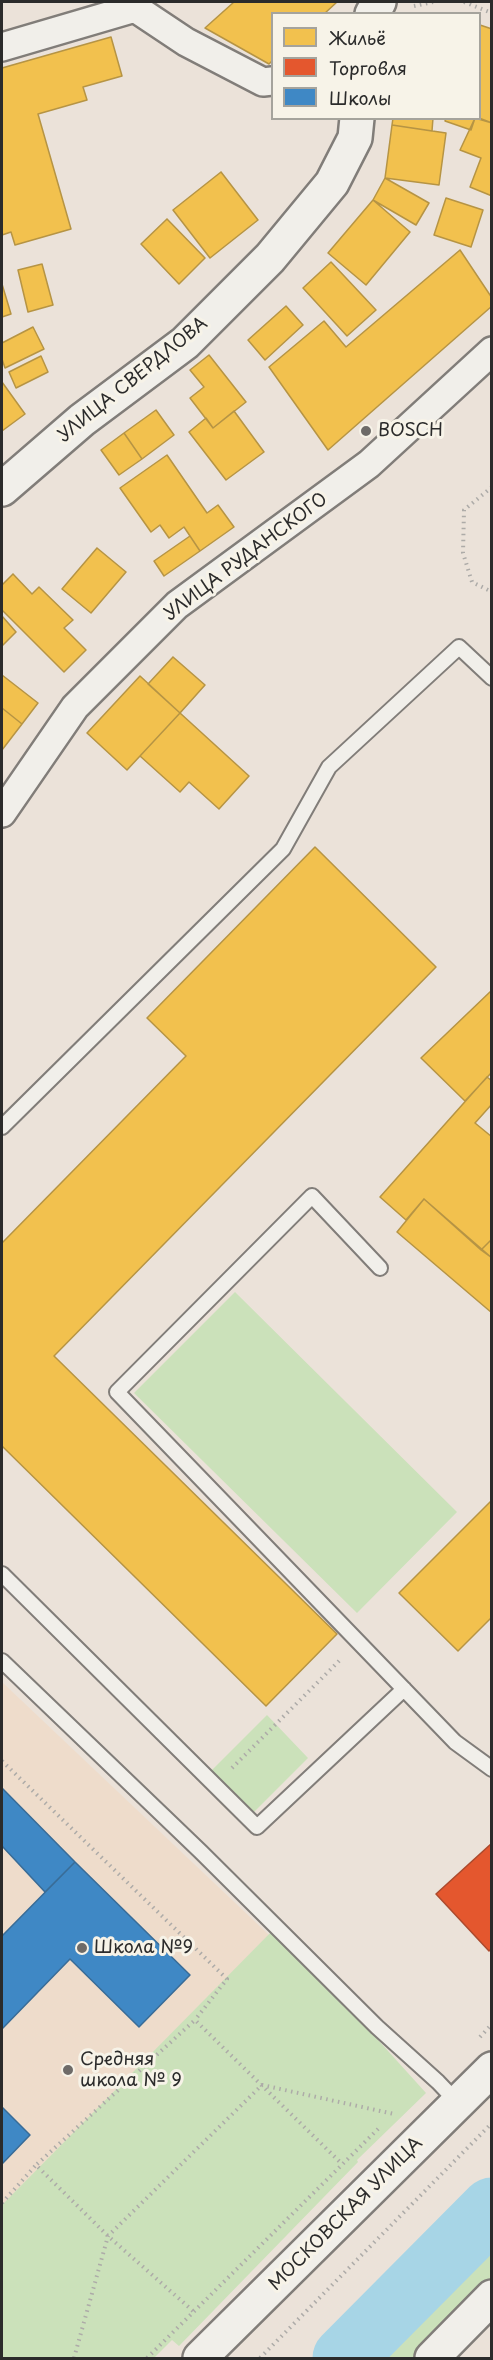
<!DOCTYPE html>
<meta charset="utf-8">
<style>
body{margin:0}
#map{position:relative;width:493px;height:2360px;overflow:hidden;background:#ebe2d9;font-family:"Playpen Sans",sans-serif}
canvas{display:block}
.frame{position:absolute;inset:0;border:3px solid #2b2b2b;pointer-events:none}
.legend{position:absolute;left:271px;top:12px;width:210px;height:108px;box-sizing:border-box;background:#f7f3e8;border:2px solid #a5a39c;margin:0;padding:8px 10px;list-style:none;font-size:18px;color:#2b2b2b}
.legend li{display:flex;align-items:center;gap:12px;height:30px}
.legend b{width:30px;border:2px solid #a5a39c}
</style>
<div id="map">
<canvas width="493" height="2360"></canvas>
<div class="frame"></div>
<ul class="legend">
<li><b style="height:16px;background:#f2c14e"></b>Жильё</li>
<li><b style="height:16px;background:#e4572e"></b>Торговля</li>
<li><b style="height:16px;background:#3f88c5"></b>Школы</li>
</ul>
</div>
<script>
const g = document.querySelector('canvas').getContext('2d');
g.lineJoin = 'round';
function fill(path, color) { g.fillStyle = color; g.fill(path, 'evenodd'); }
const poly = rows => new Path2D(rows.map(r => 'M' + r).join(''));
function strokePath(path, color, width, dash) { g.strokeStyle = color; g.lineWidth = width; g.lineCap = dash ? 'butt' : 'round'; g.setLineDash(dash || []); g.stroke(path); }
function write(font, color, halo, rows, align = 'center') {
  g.font = font + ' "Playpen Sans",sans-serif'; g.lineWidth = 6; g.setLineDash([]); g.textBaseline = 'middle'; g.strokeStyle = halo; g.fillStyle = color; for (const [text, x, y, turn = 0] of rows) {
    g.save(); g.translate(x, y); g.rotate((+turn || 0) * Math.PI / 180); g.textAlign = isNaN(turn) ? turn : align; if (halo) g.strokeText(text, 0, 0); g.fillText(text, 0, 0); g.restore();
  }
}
fill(poly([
 [2,1682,269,1935,2,2205]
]), '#eedccb');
fill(poly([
 [235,1292,457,1512,357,1613,134,1393],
 [267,1715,308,1758,252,1814,210,1772],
 [276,1927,426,2093,357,2160,358,2162,179,2346,172,2340,154,2358,2,2358,2,2205],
 [491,2239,491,2280,415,2358,372,2358]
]), '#cbe1ba');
const homes = poly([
 [234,2,337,2,324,14,272,14,272,61,269,64,205,28,234,2],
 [480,25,492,29,492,123,479,118,480,25],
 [111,37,122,76,83,87,87,100,38,114,71,229,15,245,11,232,2,235,2,68,111,37],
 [393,118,433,118,432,131,392,125,393,118],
 [446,118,475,118,471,130,445,121,446,118],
 [475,118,492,123,492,196,470,187,481,158,460,150,475,118],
 [392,125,446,133,439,185,385,178,392,125],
 [221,172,258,220,210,258,173,210,221,172],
 [385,178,429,203,416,225,373,200,385,178],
 [446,198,483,210,471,247,434,235,446,198],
 [373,200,410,232,366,285,328,253,373,200],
 [167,219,205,258,179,284,141,244,167,219],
 [460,250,492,298,492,306,328,450,269,367,324,321,346,347,460,250],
 [331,262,376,310,347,336,303,288,331,262],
 [42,264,53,305,28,312,18,270,42,264],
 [2,284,11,314,2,317,2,284],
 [286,306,303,325,265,360,248,340,286,306],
 [33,327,44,349,5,368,2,359,2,343,33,327],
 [209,355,246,402,213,428,190,398,204,387,190,370,209,355],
 [41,356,48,372,16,388,9,372,41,356],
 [2,382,25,414,2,431,2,382],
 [156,410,174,435,142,459,124,433,156,410],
 [234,411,264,452,226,480,189,432,206,418,213,428,234,411],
 [124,433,142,459,119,475,101,450,124,433],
 [167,455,207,513,218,505,234,527,200,551,184,527,169,538,160,525,151,532,120,488,167,455],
 [190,536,200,551,164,576,154,561,190,536],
 [97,548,126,572,91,613,62,589,97,548],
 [13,574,32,594,39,587,73,620,64,628,86,650,64,672,2,610,2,585,13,574],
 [2,616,16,632,2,646,2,616],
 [173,657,205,685,180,713,148,684,173,657],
 [2,675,38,703,22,724,2,708,2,675],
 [140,676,180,713,127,770,87,733,140,676],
 [2,708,22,724,2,750,2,708],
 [180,713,249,776,219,809,189,782,180,792,140,756,180,713],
 [315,847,436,967,54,1356,337,1634,266,1706,2,1446,2,1243,186,1056,147,1018,315,847],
 [492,990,492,1072,465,1101,421,1058,492,990],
 [487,1077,492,1081,492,1104,475,1123,492,1137,492,1239,481,1250,424,1199,406,1220,380,1197,487,1077],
 [424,1199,492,1258,492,1313,397,1232,424,1199],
 [492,1239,492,1258,481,1250,492,1239],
 [492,1500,492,1617,458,1651,399,1593,492,1500]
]);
fill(homes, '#f2c14e');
strokePath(homes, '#b69444', 1.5);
const shops = poly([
 [492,1843,492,1948,489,1951,436,1894,492,1843]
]);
fill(shops, '#e4572e');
strokePath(shops, '#ac4a2d', 1.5);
const schools = poly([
 [2,1788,75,1862,45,1892,2,1846,2,1788],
 [75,1862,190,1975,139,2027,70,1959,2,2029,2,1936,75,1862],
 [2,2107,30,2135,2,2164,2,2107]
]);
fill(schools, '#3f88c5');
strokePath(schools, '#396c97', 1.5);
strokePath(poly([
 [344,2358,492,2209]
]), '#a7d5e6', 63);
const service = poly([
 [2,1127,283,849,329,767,459,647,492,678],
 [380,1268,312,1196,117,1392,455,1742,492,1769],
 [2,1574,257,1827,404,1689],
 [2,1661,201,1852,377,2027,438,2082,458,2103]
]);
const minor = poly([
 [129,2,135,8,186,42,263,82,272,81],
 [2,47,135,8],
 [2,813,75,707,177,605,369,464,492,351]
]);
const secondary = poly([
 [372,14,379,2],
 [2,489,82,420,185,343,270,258,332,183,355,138,357,118]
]);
const primary = poly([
 [200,2358,492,2069],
 [432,2358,492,2297]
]);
strokePath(service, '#817d79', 18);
strokePath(minor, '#817d79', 32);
strokePath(secondary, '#817d79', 38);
strokePath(primary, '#817d79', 38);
strokePath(poly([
 [464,2,492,13],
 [414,6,433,2],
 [492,487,464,510,463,553,472,582,492,592],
 [2,1761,227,1979,195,2020],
 [232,1768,340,1660],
 [480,2037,492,2024],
 [2,2203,36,2165],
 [193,2311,108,2236,36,2165,195,2020,341,2163],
 [74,2358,108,2236,262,2085,394,2114],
 [147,2358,379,2128],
 [260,2358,492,2123]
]), '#adaba8', 4, [1.5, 4.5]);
strokePath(service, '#f1efea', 14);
strokePath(minor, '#f1efea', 27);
strokePath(secondary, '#f1efea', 33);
strokePath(primary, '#f1efea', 33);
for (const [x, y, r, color] of [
 [366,431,6,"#6e6b68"],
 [82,1948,6,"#6e6b68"],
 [68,2070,6,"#6e6b68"]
]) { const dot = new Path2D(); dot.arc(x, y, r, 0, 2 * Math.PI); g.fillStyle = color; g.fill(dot); strokePath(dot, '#f7f3e8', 2); }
write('18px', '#2b2b2b', '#f7f3e8', [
 ["УЛИЦА СВЕРДЛОВА",133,380,-39],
 ["УЛИЦА РУДАНСКОГО",246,557,-37],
 ["МОСКОВСКАЯ УЛИЦА",346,2214,-45]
]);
write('18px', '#2b2b2b', '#f7f3e8', [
 ["BOSCH",378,431],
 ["Школа №9",94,1948],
 ["Средняя",80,2060],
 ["школа № 9",80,2081]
], 'left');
</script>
